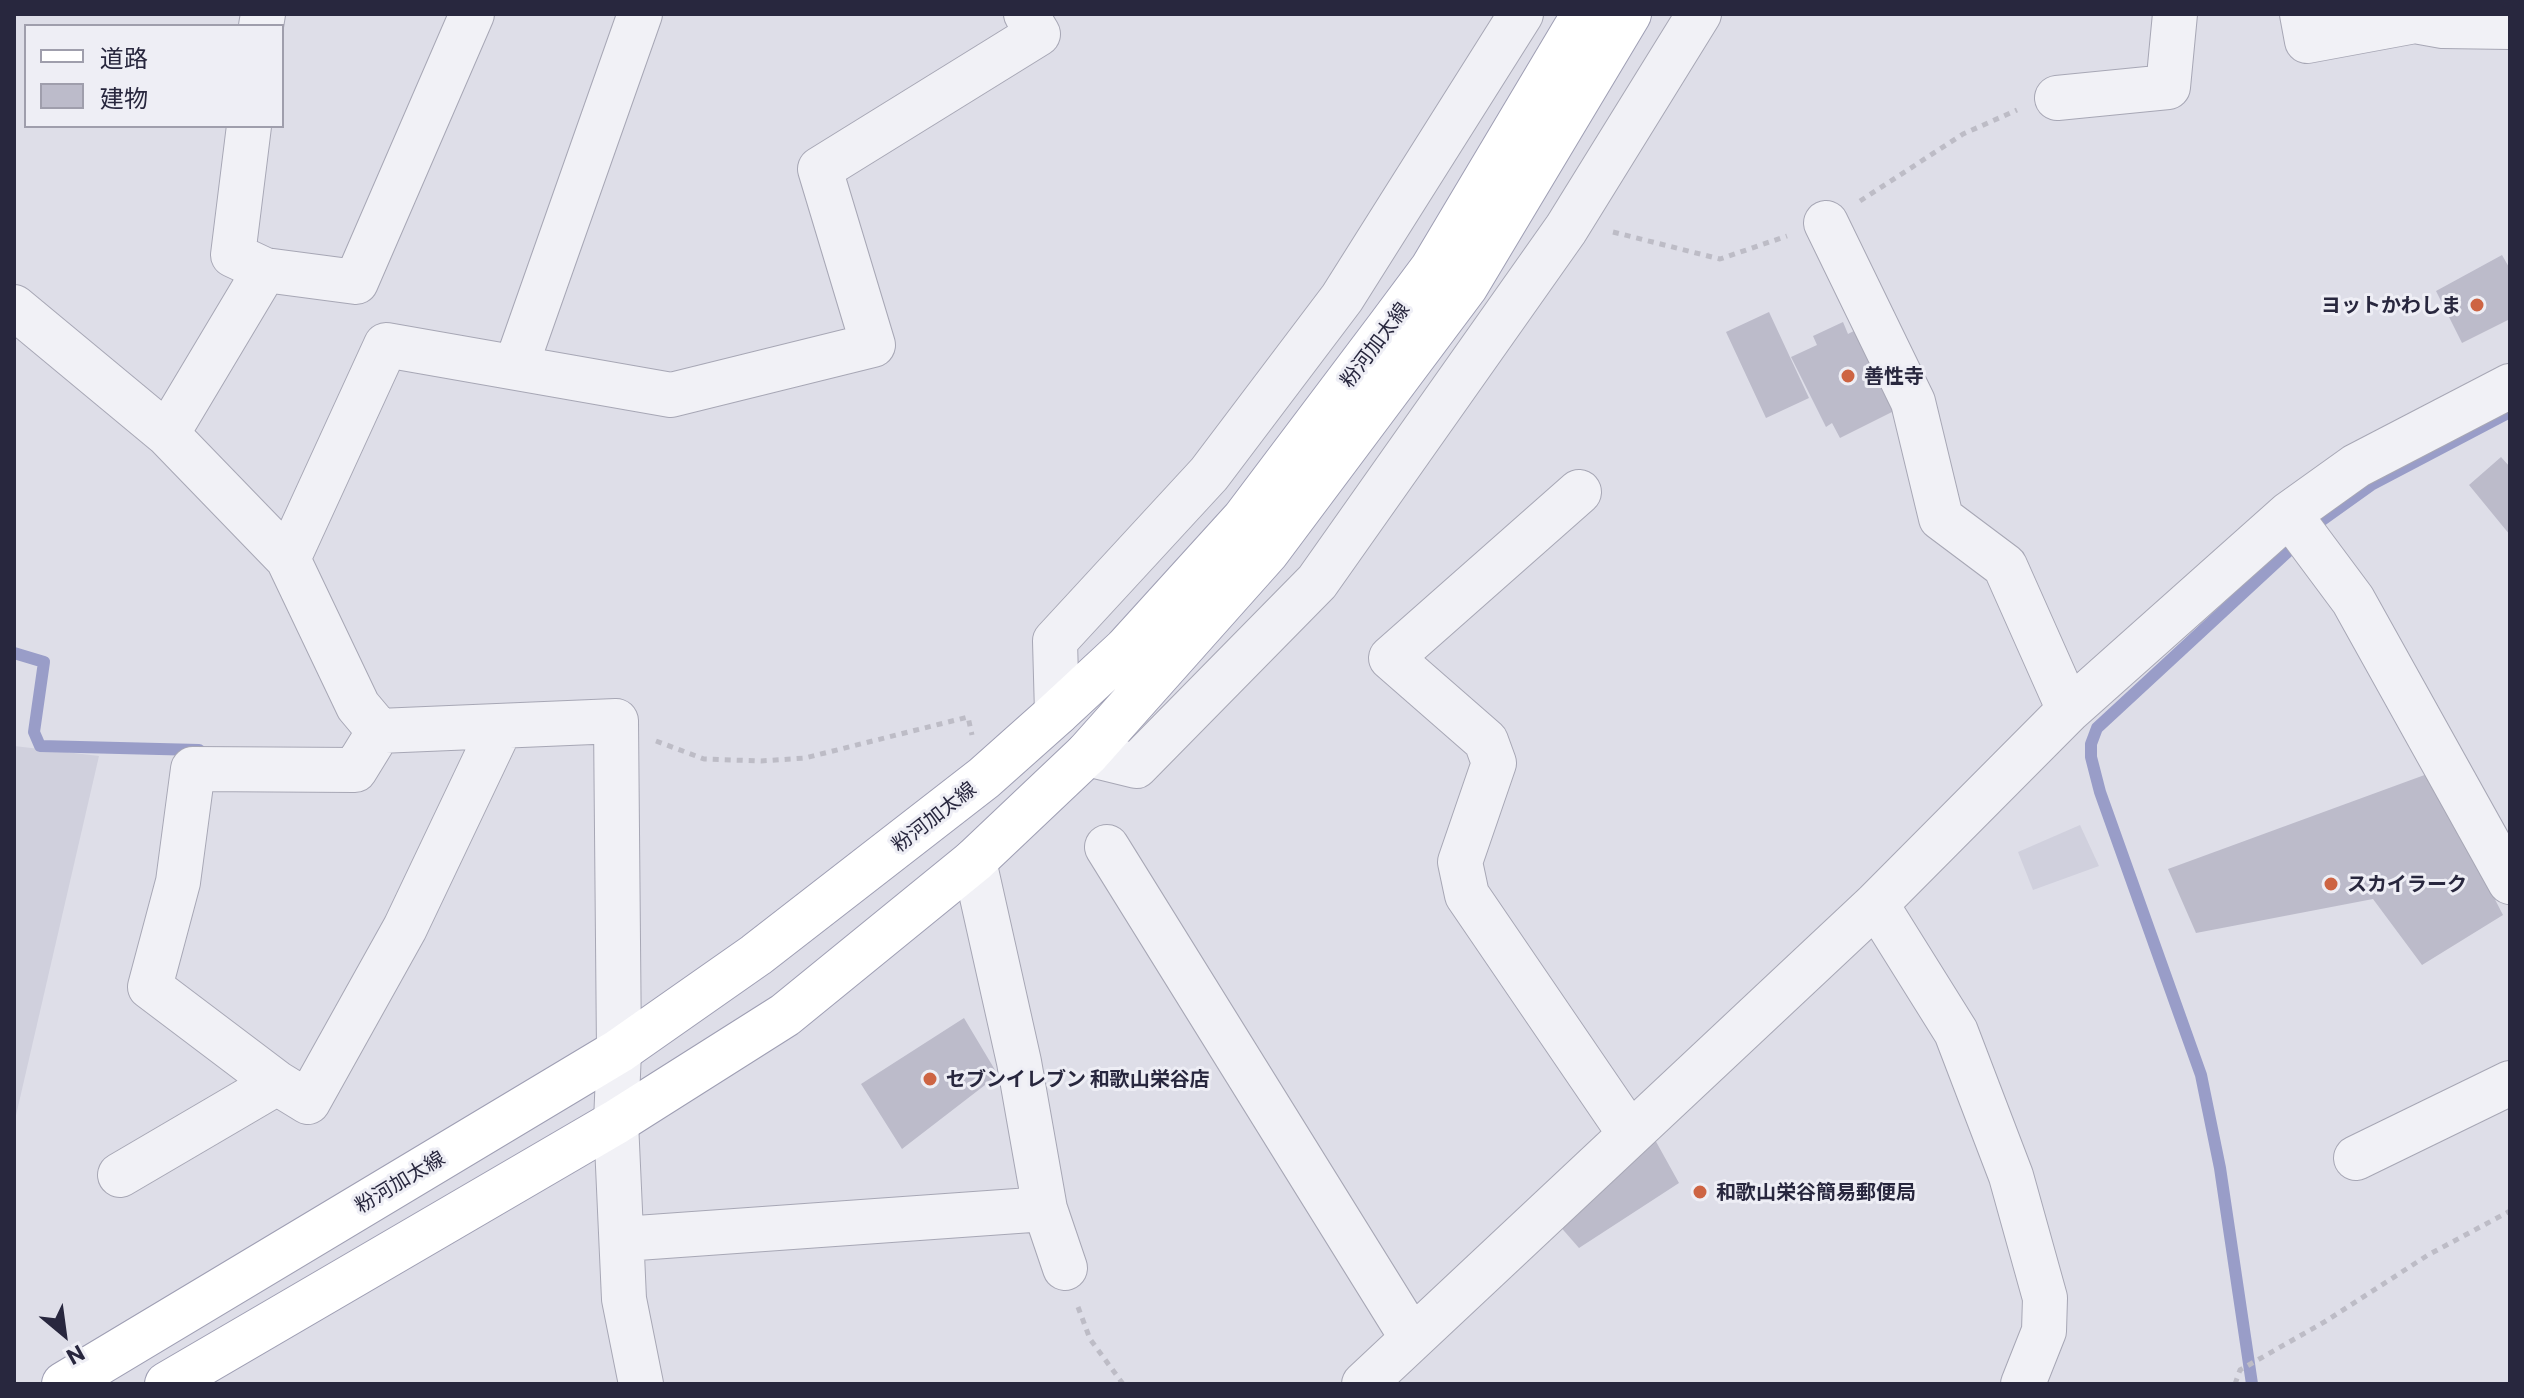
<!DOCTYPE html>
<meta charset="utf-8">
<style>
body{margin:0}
#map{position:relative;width:2524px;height:1398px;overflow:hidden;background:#dedee8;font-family:Commissioner,"Noto Sans JP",sans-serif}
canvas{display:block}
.frame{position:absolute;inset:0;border:16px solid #28273e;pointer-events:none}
.legend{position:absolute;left:24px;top:24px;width:260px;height:104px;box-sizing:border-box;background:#eeeef5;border:2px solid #9f9eac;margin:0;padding:10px 14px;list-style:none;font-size:24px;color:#28273e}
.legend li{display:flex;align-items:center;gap:16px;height:40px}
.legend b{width:40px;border:2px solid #9f9eac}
.north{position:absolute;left:24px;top:1294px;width:80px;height:80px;-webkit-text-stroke:6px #eeeef5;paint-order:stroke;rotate:151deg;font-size:22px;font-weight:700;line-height:32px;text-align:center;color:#28273e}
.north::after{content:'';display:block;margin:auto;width:28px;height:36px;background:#28273e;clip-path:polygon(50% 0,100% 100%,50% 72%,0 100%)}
</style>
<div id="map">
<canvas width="2524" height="1398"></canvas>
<div class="frame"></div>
<ul class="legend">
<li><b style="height:10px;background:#fff"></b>道路</li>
<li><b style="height:22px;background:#bcbbca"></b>建物</li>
</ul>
<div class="north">N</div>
</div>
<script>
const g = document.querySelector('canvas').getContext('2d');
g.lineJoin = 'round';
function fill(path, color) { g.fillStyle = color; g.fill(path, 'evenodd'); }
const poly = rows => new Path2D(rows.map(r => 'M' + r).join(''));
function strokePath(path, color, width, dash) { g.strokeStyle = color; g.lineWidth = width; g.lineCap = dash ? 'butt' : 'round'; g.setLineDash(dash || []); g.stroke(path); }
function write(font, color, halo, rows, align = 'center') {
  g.font = font + ' Commissioner,"Noto Sans JP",sans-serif'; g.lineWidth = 6; g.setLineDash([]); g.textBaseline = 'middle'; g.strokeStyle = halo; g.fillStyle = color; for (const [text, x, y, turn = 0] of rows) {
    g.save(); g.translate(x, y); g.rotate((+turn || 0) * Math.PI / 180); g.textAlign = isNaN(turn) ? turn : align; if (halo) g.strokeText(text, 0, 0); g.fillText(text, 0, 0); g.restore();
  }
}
fill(poly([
 [14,746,99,756,14,1124],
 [2080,825,2099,866,2033,890,2018,852]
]), '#d0d0dd');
strokePath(poly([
 [14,653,44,662,34,732,40,746,199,750],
 [2252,1384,2220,1168,2201,1075,2100,792,2091,757,2091,744,2097,728,2322,520,2371,485,2510,412]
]), '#999dc8', 12);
fill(poly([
 [2502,255,2510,269,2510,319,2462,343,2436,291],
 [1769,312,1809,398,1766,418,1726,332],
 [1843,322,1848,334,1869,323,1908,404,1840,438,1832,423,1826,427,1791,357,1817,345,1813,336],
 [2501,457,2510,467,2510,535,2469,485],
 [2430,773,2503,915,2422,965,2373,899,2196,933,2168,869],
 [964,1018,998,1075,902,1149,861,1084],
 [1654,1138,1679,1183,1579,1248,1558,1224]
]), '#bcbbca');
const minor = poly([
 [2302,14,2307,41,2415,21,2443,26,2510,27],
 [261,26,263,14],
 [2057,98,2168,87,2175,14],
 [249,126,233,255,265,270],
 [1826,223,1913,402,1941,518,2005,566,2069,710],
 [14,307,167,434,288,559,358,706,379,731,616,721,619,1051,616,1122,624,1299,641,1384],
 [516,366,640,14],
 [167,434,265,270,356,282,472,14],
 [1579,492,1391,658,1486,741,1494,763,1460,862,1467,895,1630,1134],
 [2289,514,2353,600,2510,882],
 [288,559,386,345,671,395,873,345,820,169,1038,34,1026,14],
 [1057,713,1055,641,1209,474,1342,298,1521,14],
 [1087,754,1136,766,1317,582,1566,229,1699,14],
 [1107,847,1412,1338],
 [974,861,1019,1062,1045,1209,1065,1268],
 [1876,904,1956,1032,2011,1176,2045,1298,2044,1331,2023,1384],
 [277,1083,308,1102,405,928,501,726],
 [2356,1158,2510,1083],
 [120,1175,277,1083,150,987,178,882,193,769,355,770,379,731],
 [623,1239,1045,1209],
 [1364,1384,1876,904,2069,710,2289,514,2356,466,2510,386]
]);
const major = poly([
 [64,1384,619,1051,756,955,984,778,1057,713,1126,649,1244,519,1388,328,1432,269,1584,14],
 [167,1384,616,1122,785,1015,974,861,1087,754,1267,552,1466,286,1629,14]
]);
strokePath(minor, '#a7a7b5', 46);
strokePath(major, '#9e9eb3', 46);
strokePath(poly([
 [1860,201,1963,134,2017,110],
 [1613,232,1720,259,1787,236],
 [656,741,704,759,761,761,805,758,968,717,972,735],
 [1078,1307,1090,1339,1123,1384],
 [2235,1384,2240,1370,2326,1321,2428,1255,2510,1211]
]), '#bdbcc6', 5, [6, 6]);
strokePath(minor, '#f1f1f6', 44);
strokePath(major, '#fff', 44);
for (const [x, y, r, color] of [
 [2477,305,8,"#cd6443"],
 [1848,376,8,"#cd6443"],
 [2331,884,8,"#cd6443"],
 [930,1079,8,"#cd6443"],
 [1700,1192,8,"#cd6443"]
]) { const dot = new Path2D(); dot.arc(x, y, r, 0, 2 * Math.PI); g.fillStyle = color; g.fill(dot); strokePath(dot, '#eeeef5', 3); }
write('bold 20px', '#28273e', '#eeeef5', [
 ["ヨットかわしま",2461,305,"right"],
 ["善性寺",1864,376],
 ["スカイラーク",2347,884],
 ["セブンイレブン 和歌山栄谷店",946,1079],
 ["和歌山栄谷簡易郵便局",1716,1192]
], 'left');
write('20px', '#28273e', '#eeeef5', [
 ["粉河加太線",1375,345,-53],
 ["粉河加太線",934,817,-38],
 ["粉河加太線",400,1182,-31]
]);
</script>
